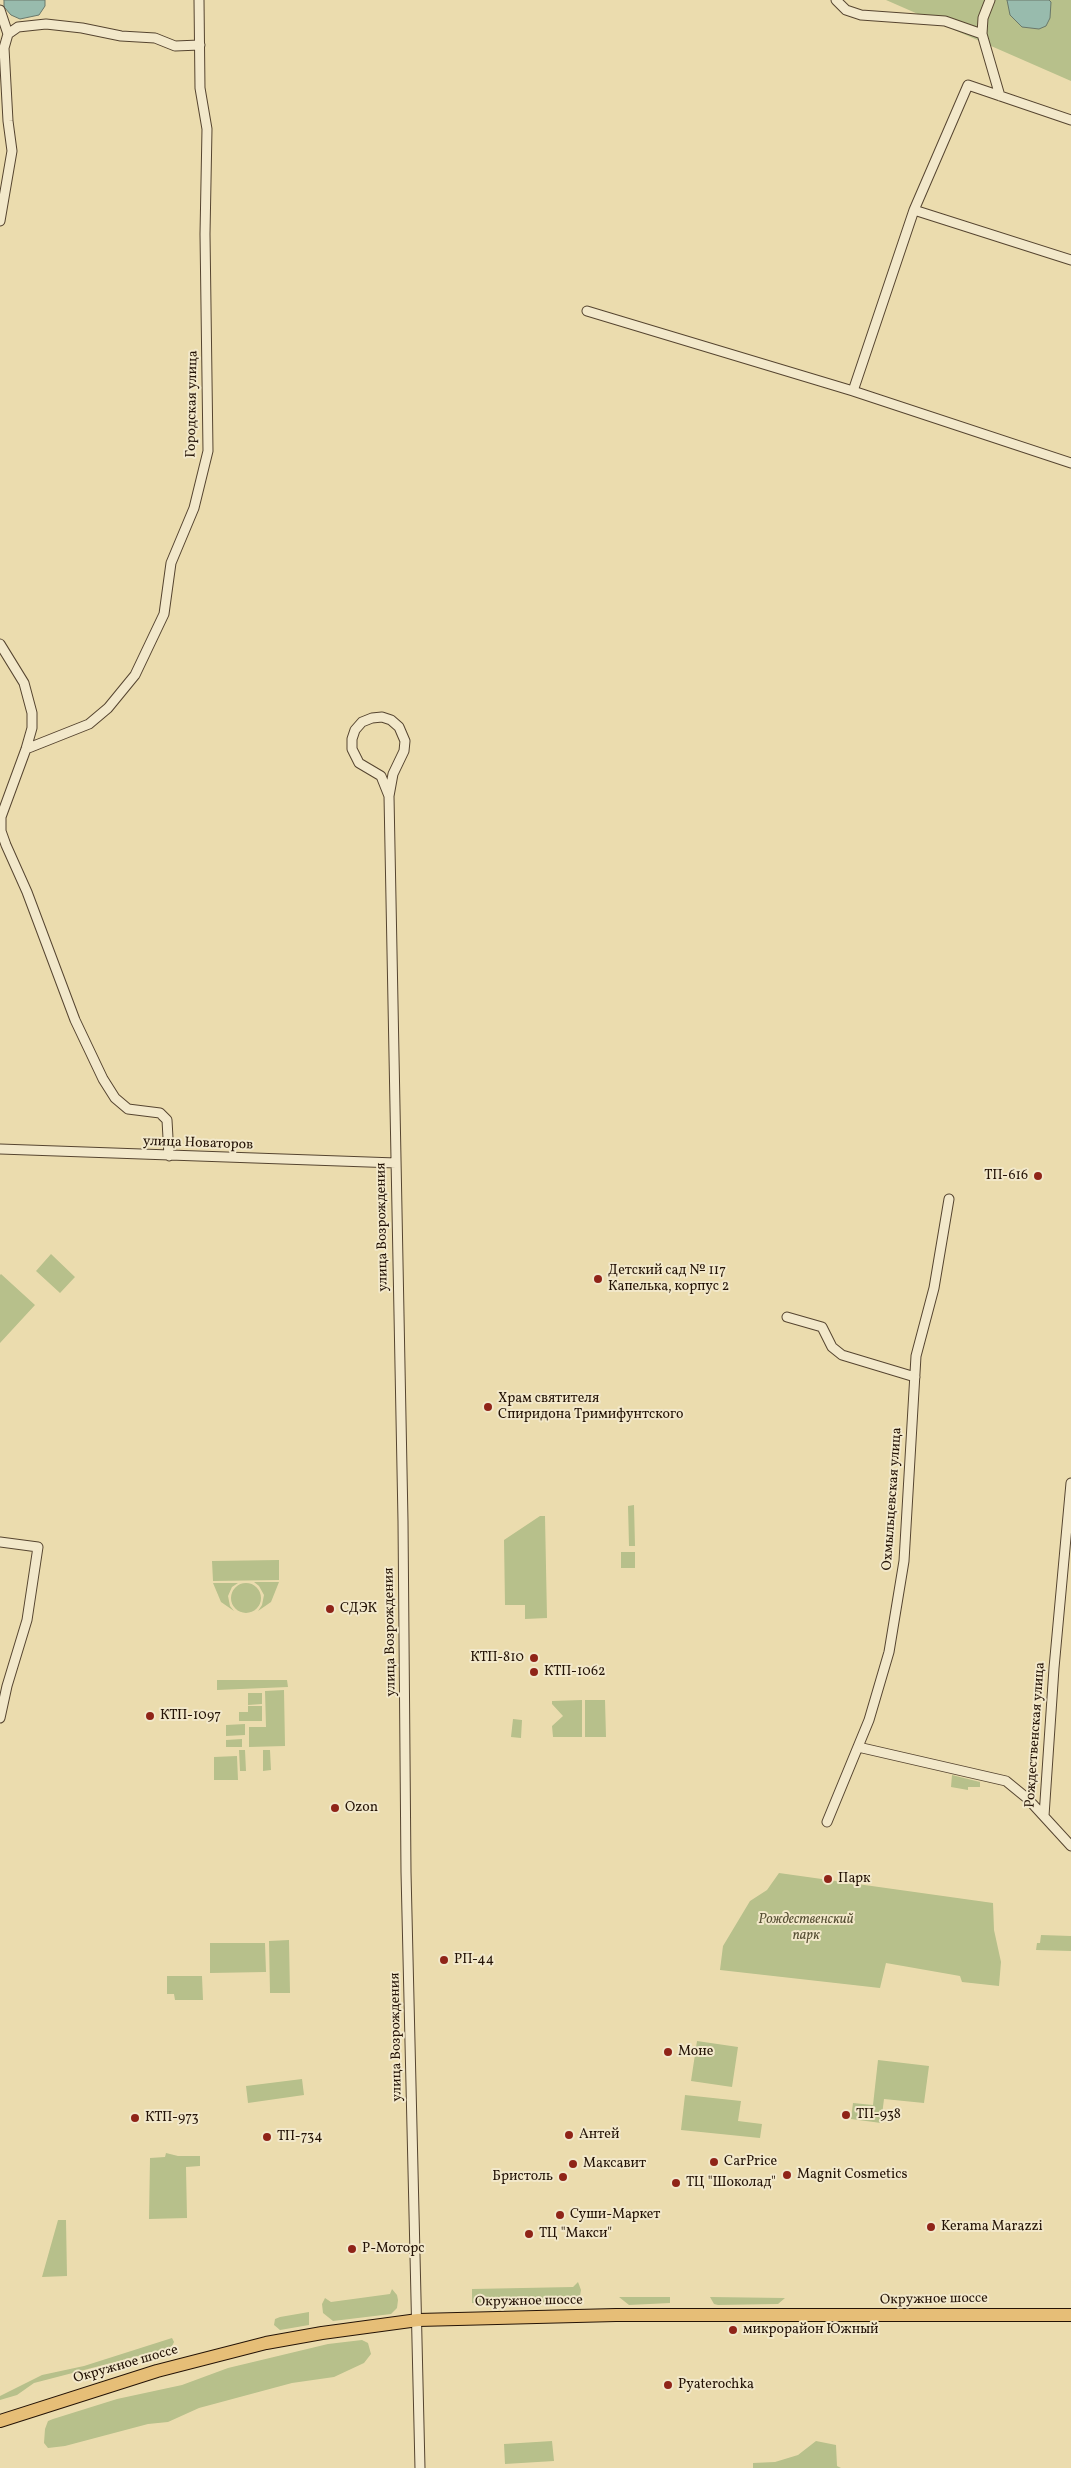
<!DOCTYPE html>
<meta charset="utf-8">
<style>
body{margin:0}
canvas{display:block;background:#ebdcae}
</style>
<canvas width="1071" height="2468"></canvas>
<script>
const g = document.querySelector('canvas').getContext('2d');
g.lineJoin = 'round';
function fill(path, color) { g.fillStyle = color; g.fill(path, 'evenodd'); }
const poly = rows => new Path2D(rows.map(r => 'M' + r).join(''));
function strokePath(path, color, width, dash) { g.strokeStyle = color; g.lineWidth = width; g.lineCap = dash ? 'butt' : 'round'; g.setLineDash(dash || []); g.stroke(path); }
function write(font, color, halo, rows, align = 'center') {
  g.font = font + ' Vollkorn,serif'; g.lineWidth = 4; g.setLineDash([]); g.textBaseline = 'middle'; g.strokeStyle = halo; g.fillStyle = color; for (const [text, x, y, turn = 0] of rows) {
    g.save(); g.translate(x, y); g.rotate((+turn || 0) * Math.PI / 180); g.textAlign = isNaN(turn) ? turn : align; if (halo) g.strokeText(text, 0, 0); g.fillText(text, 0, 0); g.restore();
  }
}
fill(poly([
 [886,0,1071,0,1071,81],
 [51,1254,75,1277,60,1293,36,1271],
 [1,1274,35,1305,0,1343,0,1275],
 [634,1505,635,1546,629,1546,628,1506],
 [540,1516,545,1516,547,1618,525,1619,525,1605,505,1605,504,1540],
 [621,1552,635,1552,635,1568,621,1568],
 [279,1560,279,1580,213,1581,212,1561],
 [254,1582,279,1582,271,1602,258,1611,262,1605,264,1595,259,1586],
 [213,1583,238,1583,232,1587,228,1596,230,1606,234,1611,221,1602],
 '231 1598a15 15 0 1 1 30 0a15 15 0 1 1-30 0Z',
 [217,1680,287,1680,288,1687,217,1690],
 [284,1690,285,1746,249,1747,249,1727,266,1727,265,1691],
 [248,1693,262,1693,262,1704,248,1705],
 [582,1700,582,1737,553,1737,552,1726,563,1716,552,1704,552,1701],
 [585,1700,605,1700,606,1737,585,1737],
 [248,1706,262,1706,262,1721,239,1721,239,1712,248,1712],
 [513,1719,522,1720,521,1738,511,1737],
 [245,1724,245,1735,226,1736,226,1725],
 [242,1739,242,1747,226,1747,226,1740],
 [239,1750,245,1750,246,1771,240,1771],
 [263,1750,270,1750,271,1770,263,1771],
 [237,1756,238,1780,214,1780,214,1757],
 [952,1775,980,1782,980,1787,968,1787,968,1790,951,1787],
 [779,1873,993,1903,994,1930,1001,1962,999,1986,962,1982,960,1976,886,1963,880,1988,720,1970,723,1946,750,1901,767,1890],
 [1041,1935,1071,1936,1071,1951,1036,1950,1037,1943,1040,1943],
 [289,1940,290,1993,270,1993,269,1941],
 [210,1943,265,1943,266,1972,210,1973],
 [167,1976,202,1976,203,2000,175,2000,174,1994,167,1994],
 [697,2041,738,2047,732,2087,691,2081],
 [878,2060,929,2066,924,2103,884,2099,881,2123,851,2119,853,2103,873,2105],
 [302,2079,304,2095,248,2103,246,2086],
 [685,2095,741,2101,738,2121,762,2124,760,2138,681,2130],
 [166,2153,178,2156,200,2156,200,2166,186,2167,187,2218,149,2219,150,2158,165,2157],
 [58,2220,66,2220,67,2276,42,2277],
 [578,2282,581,2290,579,2302,472,2303,472,2289,573,2287],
 [392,2289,397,2295,398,2300,397,2308,391,2314,333,2321,323,2313,322,2304,325,2298,331,2302,390,2294],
 [619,2297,670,2297,670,2303,629,2305],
 [710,2297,785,2298,778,2304,718,2305,714,2304],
 [309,2312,309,2325,280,2330,274,2325,275,2319,280,2317],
 [172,2338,174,2342,172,2346,165,2349,34,2383,17,2395,0,2400,0,2396,42,2375,84,2366],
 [362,2340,368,2343,371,2354,364,2363,334,2377,292,2383,199,2408,168,2422,148,2424,65,2446,48,2448,44,2443,45,2429,48,2421,53,2419,117,2399,182,2385,228,2368,328,2344],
 [552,2441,554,2461,505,2464,504,2444],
 [816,2441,836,2445,837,2466,841,2468,753,2468,753,2463,775,2462,798,2455]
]), '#b7c08b');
const water = poly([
 [4,0,45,0,45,6,39,15,20,19,11,15,4,7,4,0],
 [1007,0,1049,0,1051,2,1050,18,1046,26,1039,29,1022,27,1010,15,1007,0]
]);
fill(water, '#98bbad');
strokePath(water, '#6a786a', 1);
const minor = poly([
 [836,0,846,10,861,15,945,21,982,34],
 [990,0,983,18,982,34,1000,96],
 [0,10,8,34],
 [914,210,968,85,1071,120],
 [0,221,12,151,8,121,4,48,8,34,18,27,46,24,82,28,121,36,155,38,175,46,200,45],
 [587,311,853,391,1071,463],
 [853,391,914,210,1071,260],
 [0,644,24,683,32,713,32,728,26,749,1,817,1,831,6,845,27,892,75,1020,103,1079,115,1098,128,1109,160,1113,167,1120,169,1156],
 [26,749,89,724,108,708,135,675,164,614,171,563,194,508,208,451,205,234,207,129,200,88,199,0],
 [389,796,381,776,359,763,352,749,352,739,355,730,362,722,372,718,382,717,391,720,399,727,405,741,404,751,393,774,389,796,403,1521,406,1872,420,2468],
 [0,1149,396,1163],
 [787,1317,822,1327,832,1347,842,1355,915,1377],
 [0,1542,38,1547,27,1620,7,1686,0,1718],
 [858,1747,1006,1781,1028,1799,1071,1846],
 [1044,1816,1054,1668,1071,1483],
 [827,1822,869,1720,889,1652,904,1561,916,1356,934,1288,949,1199]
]);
const primary = poly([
 [0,2421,157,2371,266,2343,322,2333,418,2320,616,2315,1071,2315]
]);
strokePath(minor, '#564530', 11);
strokePath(primary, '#241306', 14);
strokePath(minor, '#f2e8ca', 9);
strokePath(primary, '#e6be77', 12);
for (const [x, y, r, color] of [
 [1038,1176,5,"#8f2418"],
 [598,1279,5,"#8f2418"],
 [488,1407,5,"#8f2418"],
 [330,1609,5,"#8f2418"],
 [534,1658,5,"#8f2418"],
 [534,1672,5,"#8f2418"],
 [150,1716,5,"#8f2418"],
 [335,1808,5,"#8f2418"],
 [828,1879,5,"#8f2418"],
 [444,1960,5,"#8f2418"],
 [668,2052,5,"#8f2418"],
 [846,2115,5,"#8f2418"],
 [135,2118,5,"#8f2418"],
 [569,2135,5,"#8f2418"],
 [267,2137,5,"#8f2418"],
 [714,2162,5,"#8f2418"],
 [573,2164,5,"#8f2418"],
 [787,2175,5,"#8f2418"],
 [563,2177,5,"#8f2418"],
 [676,2183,5,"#8f2418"],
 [560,2215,5,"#8f2418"],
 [931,2227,5,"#8f2418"],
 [529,2234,5,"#8f2418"],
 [352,2249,5,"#8f2418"],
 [733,2330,5,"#8f2418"],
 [668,2385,5,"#8f2418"]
]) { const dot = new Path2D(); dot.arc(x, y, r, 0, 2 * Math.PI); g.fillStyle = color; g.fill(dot); strokePath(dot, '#f2e8ca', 2); }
write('14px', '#241306', '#f2e8ca', [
 ["Городская улица",193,404,-89],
 ["улица Новаторов",198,1144,2],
 ["улица Возрождения",383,1227,-91],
 ["Охмыльцевская улица",893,1499,-86],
 ["улица Возрождения",391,1632,-91],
 ["Рождественская улица",1036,1735,-86],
 ["улица Возрождения",397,2037,-91],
 ["Окружное шоссе",934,2300,-1],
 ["Окружное шоссе",529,2302,-1],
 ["Окружное шоссе",126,2365,-16]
]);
write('14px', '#241306', '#f2e8ca', [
 ["ТП-616",1028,1176,"right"],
 ["Детский сад № 117",608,1271],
 ["Капелька, корпус 2",608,1287],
 ["Храм святителя",498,1399],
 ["Спиридона Тримифунтского",498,1415],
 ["СДЭК",340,1609],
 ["КТП-810",524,1658,"right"],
 ["КТП-1062",544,1672],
 ["КТП-1097",160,1716],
 ["Ozon",345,1808],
 ["Парк",838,1879],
 ["РП-44",454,1960],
 ["Моне",678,2052],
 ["ТП-938",856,2115],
 ["КТП-973",145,2118],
 ["Антей",579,2135],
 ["ТП-734",277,2137],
 ["CarPrice",724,2162],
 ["Максавит",583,2164],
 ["Magnit Cosmetics",797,2175],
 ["Бристоль",553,2177,"right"],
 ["ТЦ \"Шоколад\"",686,2183],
 ["Суши-Маркет",570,2215],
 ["Kerama Marazzi",941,2227],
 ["ТЦ \"Макси\"",539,2234],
 ["Р-Моторс",362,2249],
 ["микрорайон Южный",743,2330],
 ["Pyaterochka",678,2385]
], 'left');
write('italic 14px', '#575035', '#f2e8ca', [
 ["Рождественский",806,1920],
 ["парк",806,1936]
]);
</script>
